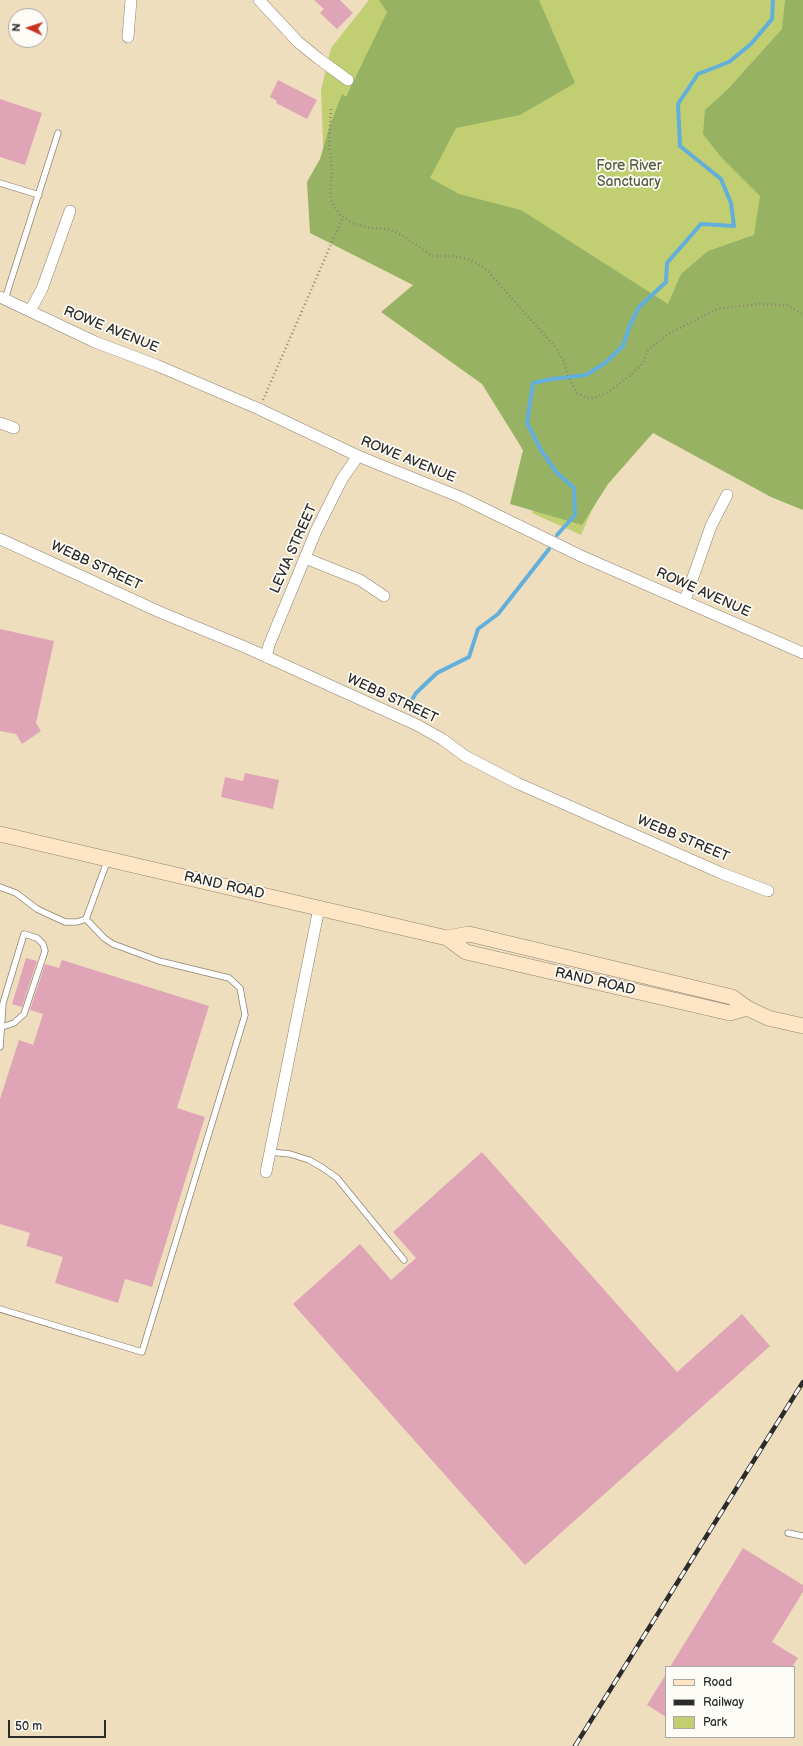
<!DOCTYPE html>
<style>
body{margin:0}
#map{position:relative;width:803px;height:1746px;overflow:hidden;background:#efdebd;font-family:"Balsamiq Sans",sans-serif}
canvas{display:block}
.legend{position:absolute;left:665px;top:1666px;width:130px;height:72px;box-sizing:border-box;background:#fdfcf7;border:1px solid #a9a8a5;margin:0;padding:5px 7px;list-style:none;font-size:12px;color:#2b2b2b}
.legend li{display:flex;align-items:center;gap:8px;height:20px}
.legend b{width:20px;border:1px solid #a9a8a5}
.north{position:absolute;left:8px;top:8px;width:40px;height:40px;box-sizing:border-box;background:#fdfcf7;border:1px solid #a9a8a5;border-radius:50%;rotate:273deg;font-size:11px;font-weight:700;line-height:16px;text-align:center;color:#2b2b2b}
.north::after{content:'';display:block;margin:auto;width:14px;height:18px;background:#c8321e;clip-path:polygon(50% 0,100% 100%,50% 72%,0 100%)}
.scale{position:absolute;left:8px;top:1720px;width:98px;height:18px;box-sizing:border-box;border:2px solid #2b2b2b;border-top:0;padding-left:5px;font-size:12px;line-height:14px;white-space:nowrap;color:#2b2b2b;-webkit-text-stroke:3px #fdfcf7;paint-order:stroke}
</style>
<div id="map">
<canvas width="803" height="1746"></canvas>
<ul class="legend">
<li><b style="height:5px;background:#fde5c5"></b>Road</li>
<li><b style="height:5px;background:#2b2b2b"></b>Railway</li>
<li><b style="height:11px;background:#c1cf72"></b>Park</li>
</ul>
<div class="north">N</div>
<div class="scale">50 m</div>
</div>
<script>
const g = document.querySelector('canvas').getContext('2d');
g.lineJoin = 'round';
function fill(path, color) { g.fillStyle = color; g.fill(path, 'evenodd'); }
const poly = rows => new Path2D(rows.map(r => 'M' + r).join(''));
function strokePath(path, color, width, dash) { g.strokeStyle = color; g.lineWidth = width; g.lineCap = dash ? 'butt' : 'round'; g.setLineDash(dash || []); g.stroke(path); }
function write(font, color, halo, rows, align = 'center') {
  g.font = font + ' "Balsamiq Sans",sans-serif'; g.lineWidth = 3.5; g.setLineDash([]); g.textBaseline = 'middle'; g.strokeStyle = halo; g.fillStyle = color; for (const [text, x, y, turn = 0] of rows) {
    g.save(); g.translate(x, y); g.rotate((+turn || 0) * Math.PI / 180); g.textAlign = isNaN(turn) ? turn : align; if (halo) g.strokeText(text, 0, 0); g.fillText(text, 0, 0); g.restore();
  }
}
fill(poly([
 [369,0,803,0,803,419,639,403,581,535,532,513,554,464,521,449,555,374,326,225,321,90,331,48]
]), '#c1cf72');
fill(poly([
 [379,0,539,0,575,83,520,115,456,128,430,178,459,194,521,210,668,304,681,274,708,251,754,235,760,196,721,157,703,134,705,110,729,88,782,29,785,0,803,0,803,510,771,497,653,433,608,484,582,525,510,504,523,450,482,384,381,312,413,285,310,233,307,182,320,159,330,125,342,94,346,97,387,12]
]), '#98b264');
strokePath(poly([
 [557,535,575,515,574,488,556,472,541,450,527,423,533,383,552,379,586,375,605,363,623,346,630,325,639,307,666,282,667,263,701,224,734,226,731,203,721,179,680,146,678,104,698,74,729,62,751,44,772,19,773,0],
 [409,705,416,693,437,673,469,657,478,629,498,614,549,549]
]), '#62afdb', 4);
fill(poly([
 [314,0,340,0,353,13,337,29,320,13,324,9],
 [278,80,317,100,307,119,276,103,277,101,270,97],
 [0,99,42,113,25,165,0,157],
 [0,629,54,641,36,723,41,731,22,744,16,734,0,731],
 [245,773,279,780,273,809,221,797,225,777,243,781],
 [26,958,37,961,22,1007,12,1004],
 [62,960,209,1006,177,1108,205,1117,152,1287,125,1279,118,1303,55,1283,63,1257,26,1246,30,1233,0,1224,0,1099,19,1040,33,1045,43,1014,30,1010,45,964,59,968],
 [482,1152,677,1372,742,1314,770,1346,525,1565,293,1304,360,1244,391,1280,416,1258,393,1232],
 [743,1548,803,1585,803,1592,772,1642,798,1658,792,1667,670,1667],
 [666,1674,666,1717,647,1705]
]), '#dfa5b7');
const service = poly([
 [0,183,39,195],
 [5,299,58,133],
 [0,887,16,893,37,909,65,922,77,922,86,919,104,938,113,944,159,961,229,978,240,988,245,1015,142,1352,0,1309],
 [86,919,108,859],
 [0,1047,3,1003,24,934,37,938,43,944,45,951,24,1014,14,1023,2,1027],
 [270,1152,290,1154,309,1160,323,1168,337,1178,404,1260],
 [788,1533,803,1536]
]);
const minor = poly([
 [259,0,298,42,319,59,348,80],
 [128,37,131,0],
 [0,297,95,342,156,365,259,409,358,456,460,497,581,556,803,653],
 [30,311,42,289,70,211],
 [0,423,14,428],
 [0,539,162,613,245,647,417,725,442,739,465,756,517,783,721,873,768,891],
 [305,558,360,580,384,596],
 [685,600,711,526,727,495],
 [266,657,269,645,316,531,342,479,358,456],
 [266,1172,319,908]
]);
const secondary = poly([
 [0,834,447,938,469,934,732,997,747,1008,768,1018,803,1026],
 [447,938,466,952,730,1013,747,1008]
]);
strokePath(service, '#8d8474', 7);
strokePath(minor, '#8d8474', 12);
strokePath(secondary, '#8d8474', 16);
strokePath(poly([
 [331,109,329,143,332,169,330,192,331,200,339,214,353,223,371,228,388,229,402,235,432,256,453,256,467,259,484,267,555,347,564,361,567,374,577,393,587,398,596,397,610,391,632,374,643,363,648,350,670,333,717,309,759,304,787,305,803,315],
 [263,400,343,217]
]), '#8d8474', 2.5, [1, 3]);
strokePath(service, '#fff', 5.5);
strokePath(minor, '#fff', 11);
strokePath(secondary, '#fde5c5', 15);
const rail = poly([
 [575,1746,803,1382]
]);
strokePath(rail, '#2b2b2b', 4.5);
strokePath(rail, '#fdfcf7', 3, [9]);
write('14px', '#585c40', '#fdfcf7', [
 ["Fore River",629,166],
 ["Sanctuary",629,182]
]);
write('14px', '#2b2b2b', '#fdfcf7', [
 ["ROWE AVENUE",111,330,22],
 ["ROWE AVENUE",408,460,22],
 ["LEVIA STREET",294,549,-66],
 ["WEBB STREET",96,566,25],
 ["ROWE AVENUE",703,593,24],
 ["WEBB STREET",392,699,25],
 ["WEBB STREET",683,839,23],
 ["RAND ROAD",224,886,13],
 ["RAND ROAD",595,982,13]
]);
</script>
